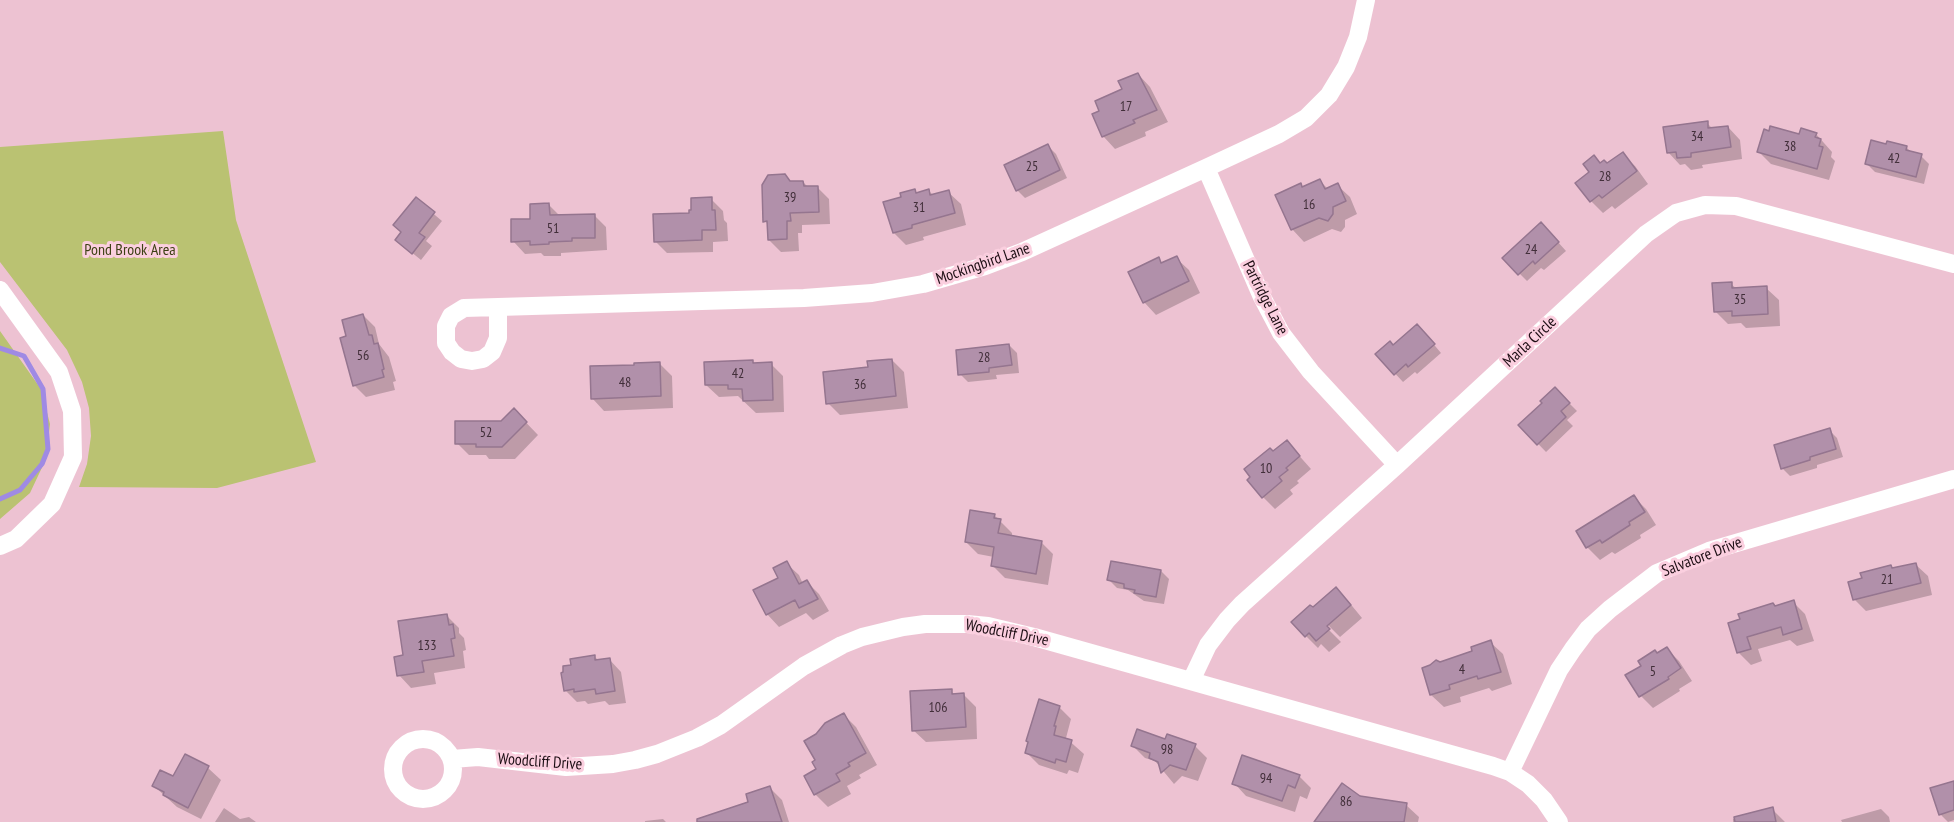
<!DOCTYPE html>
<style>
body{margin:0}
canvas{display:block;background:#edc2d2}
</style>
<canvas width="1954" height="822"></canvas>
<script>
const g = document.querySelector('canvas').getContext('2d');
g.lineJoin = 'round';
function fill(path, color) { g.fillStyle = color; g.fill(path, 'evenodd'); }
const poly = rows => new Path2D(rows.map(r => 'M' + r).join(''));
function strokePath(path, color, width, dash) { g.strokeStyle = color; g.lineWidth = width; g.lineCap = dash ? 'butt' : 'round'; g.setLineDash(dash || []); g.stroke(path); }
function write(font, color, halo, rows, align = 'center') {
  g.font = font + ' "PT Sans Narrow",sans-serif'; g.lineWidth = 6; g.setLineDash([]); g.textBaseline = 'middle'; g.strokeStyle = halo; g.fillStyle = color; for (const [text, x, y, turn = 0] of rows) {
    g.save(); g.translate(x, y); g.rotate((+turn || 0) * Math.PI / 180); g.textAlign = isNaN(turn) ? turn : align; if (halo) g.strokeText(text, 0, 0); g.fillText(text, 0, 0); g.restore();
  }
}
fill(poly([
 [223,131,236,220,316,462,217,488,79,487,87,464,91,436,89,408,82,382,67,350,0,262,0,147],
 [0,331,41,389,50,424,46,459,30,493,0,519]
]), '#bac272');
fill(poly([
 [1138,74,1150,87,1168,122,1145,132,1146,136,1115,149,1103,136,1101,112],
 [1707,123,1713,129,1728,127,1740,140,1742,159,1702,165,1703,168,1691,170,1685,164,1680,165,1668,152],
 [1816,134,1832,152,1831,157,1835,161,1829,180,1771,164,1759,152,1800,136],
 [1048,146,1056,154,1067,178,1025,198,1017,190],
 [1887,146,1906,147,1913,154,1921,156,1929,164,1924,184,1875,172,1867,164],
 [1622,154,1635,166,1648,184,1615,209,1612,206,1603,213,1591,201,1591,173,1601,164,1607,165],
 [1320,181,1328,189,1337,185,1350,197,1357,214,1345,220,1345,227,1341,232,1332,229,1304,242,1292,229,1303,188],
 [803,182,808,187,817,187,829,199,830,224,802,225,802,233,798,233,799,251,781,252,769,240,768,224,765,221,791,183],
 [914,190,918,194,928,190,934,196,948,192,961,204,966,225,923,237,924,240,906,245,894,233,903,198],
 [416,199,442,221,426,241,432,246,421,260,405,247,403,233],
 [711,199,723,211,724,220,727,223,728,241,713,242,713,252,667,253,655,241],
 [549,205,560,216,594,215,606,227,607,250,561,253,561,256,544,256,541,253,525,254,513,241,531,220],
 [1549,232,1566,251,1544,270,1541,268,1527,281,1504,258],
 [1176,258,1189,270,1200,293,1156,315,1144,302,1158,259,1163,264],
 [1731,284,1737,289,1766,288,1779,300,1780,326,1746,328,1741,323,1728,324,1715,311],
 [363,315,375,327,379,344,389,357,396,381,393,382,395,390,366,397,354,385],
 [1425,334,1441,353,1417,374,1415,372,1403,382,1377,354],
 [1009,345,1017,353,1019,373,996,375,997,379,968,382,960,374],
 [892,360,904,372,908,408,840,415,828,403],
 [752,361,755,364,771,364,783,376,784,412,756,413,738,396,719,397,706,385],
 [659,363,672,376,673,408,604,411,592,398,636,366],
 [1555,389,1577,411,1567,420,1573,426,1546,452,1520,425,1544,403],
 [514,410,538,435,515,459,489,459,486,455,469,455,457,443,501,422],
 [1829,430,1837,438,1843,457,1817,465,1817,468,1790,476,1782,468],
 [1287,442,1311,469,1297,481,1299,483,1290,490,1293,494,1275,509,1263,497],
 [1634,497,1646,509,1656,525,1640,535,1641,538,1615,554,1612,552,1600,560,1587,547,1578,532],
 [994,515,1012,533,1012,537,1041,542,1053,554,1048,585,1005,578,993,566,994,557,978,554,966,542],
 [786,563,799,575,803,584,807,582,819,594,829,611,813,620,806,613,779,627,767,614],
 [1915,564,1928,576,1932,595,1866,611,1854,599,1893,569],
 [1161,571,1169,579,1164,604,1144,601,1128,590,1117,588,1109,580],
 [1348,601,1362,618,1340,637,1323,620,1321,622,1341,642,1329,652,1321,644,1318,648,1306,636,1313,609],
 [1793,602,1805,614,1814,641,1797,646,1790,640,1758,649,1762,661,1751,665,1738,652,1741,620],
 [446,615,459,628,459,633,464,638,466,650,463,651,465,668,434,673,436,684,411,688,399,675,405,656],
 [1490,642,1503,654,1512,684,1492,691,1489,688,1460,697,1461,702,1444,707,1431,695,1424,669,1474,652],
 [1667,649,1679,661,1692,681,1679,689,1680,691,1653,708,1641,696,1627,676],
 [594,656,599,661,609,659,621,672,626,703,609,705,605,701,588,704,585,701,577,702,565,690,573,666],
 [951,691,955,695,964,695,976,707,977,739,926,742,913,730],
 [1059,707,1071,719,1066,738,1084,754,1078,773,1069,770,1067,774,1039,765,1027,753],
 [844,715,856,727,877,765,859,775,861,778,847,786,851,794,828,807,815,794,806,777,818,770],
 [1166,741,1195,746,1207,758,1198,781,1182,776,1174,784,1155,761,1145,758,1133,746],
 [185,756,208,768,221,780,201,819,177,807,154,786,174,778],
 [1299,776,1311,788,1307,799,1300,796,1295,812,1246,796,1234,783],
 [1954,786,1954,820,1948,822,1940,814],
 [770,788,782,800,789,822,704,822,750,803],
 [1360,798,1406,805,1419,817,1418,822,1322,822],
 [224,808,240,819,249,817,256,822,215,822],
 [1772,809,1785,822,1733,822,1733,819],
 [1881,809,1889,817,1890,822,1842,822,1841,820],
 [663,819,666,822,645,822,645,821]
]), '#0003');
strokePath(poly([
 [0,348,24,356,43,389,48,449,42,464,20,490,0,499]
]), '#9f8ae4', 5);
const building = poly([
 [1138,73,1157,110,1133,120,1135,123,1102,137,1092,114,1099,111,1095,101,1122,89,1118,81,1138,73],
 [1708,121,1708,128,1728,126,1731,147,1691,153,1691,157,1677,158,1676,152,1667,153,1663,127,1708,121],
 [1770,126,1799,134,1801,128,1817,133,1815,137,1821,139,1819,146,1823,147,1817,169,1757,152,1764,129,1769,131,1770,126],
 [1871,140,1886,144,1887,141,1907,146,1906,150,1922,154,1916,177,1865,164,1871,140],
 [1048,144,1060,170,1016,191,1004,165,1048,144],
 [1623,152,1637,171,1602,198,1599,195,1590,202,1575,183,1589,172,1583,164,1594,155,1600,163,1604,160,1607,163,1623,152],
 [785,174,790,181,803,181,804,186,818,186,819,212,790,213,791,221,787,221,787,239,768,240,767,221,763,222,762,185,768,175,785,174],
 [1320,179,1325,189,1338,183,1346,201,1333,207,1333,214,1328,221,1319,218,1291,230,1275,195,1301,183,1302,187,1320,179],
 [915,189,916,193,929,189,930,195,949,190,955,213,912,225,912,228,893,233,883,202,901,197,900,193,915,189],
 [416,197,435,212,419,233,425,237,412,254,395,240,401,232,393,225,416,197],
 [712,197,712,210,715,210,716,230,702,230,702,240,654,242,653,214,689,213,689,210,691,210,691,198,712,197],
 [549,203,550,215,595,214,595,238,572,238,572,241,549,242,549,244,530,245,530,241,511,242,511,219,530,219,530,204,549,203],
 [1541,222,1559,242,1535,264,1533,261,1518,275,1502,258,1541,222],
 [1177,256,1189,281,1143,303,1128,272,1159,257,1161,263,1177,256],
 [1732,282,1732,288,1767,286,1768,314,1732,316,1732,311,1714,312,1712,283,1732,282],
 [363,314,369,335,372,335,374,344,378,343,384,369,382,370,384,377,353,386,340,338,346,336,342,320,363,314],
 [1417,324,1435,344,1408,367,1406,364,1394,375,1375,354,1390,341,1393,345,1417,324],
 [1009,344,1012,365,989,368,989,372,958,375,956,350,1009,344],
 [892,359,896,396,826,404,823,372,868,367,867,361,892,359],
 [753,360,753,363,772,362,773,400,743,401,742,389,728,389,728,385,705,385,704,362,753,360],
 [660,362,661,396,591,399,590,366,634,365,634,363,660,362],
 [1555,387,1570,403,1561,411,1566,417,1537,445,1518,425,1542,403,1540,401,1555,387],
 [514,408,527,422,502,447,476,447,476,444,455,444,455,421,501,421,514,408],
 [1830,428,1836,449,1810,457,1810,460,1781,469,1774,445,1830,428],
 [1287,440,1300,456,1286,468,1288,470,1279,477,1282,481,1262,498,1247,480,1250,477,1244,469,1270,448,1273,451,1287,440],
 [1634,495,1645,512,1629,522,1630,525,1602,543,1600,540,1586,548,1576,531,1634,495],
 [970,510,995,514,994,518,1001,519,998,533,1042,541,1036,574,991,566,994,547,965,542,970,510],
 [787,561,799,584,807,580,818,599,799,608,795,600,766,615,753,590,778,578,773,568,787,561],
 [1111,561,1161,570,1156,597,1134,593,1135,590,1124,588,1124,584,1107,580,1111,561],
 [1916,563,1921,583,1853,600,1848,582,1862,578,1860,573,1891,565,1892,568,1916,563],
 [1336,587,1351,605,1327,626,1330,629,1316,641,1309,633,1305,637,1291,622,1310,605,1313,607,1336,587],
 [1794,600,1802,629,1783,635,1781,627,1747,637,1751,649,1737,653,1728,623,1740,619,1738,614,1773,603,1775,606,1794,600],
 [447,614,449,625,453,624,455,638,451,639,454,656,422,661,424,672,397,676,394,657,403,655,398,621,447,614],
 [1491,640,1501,672,1478,679,1477,676,1449,685,1450,689,1430,695,1422,668,1430,665,1436,660,1440,662,1472,651,1471,647,1491,640],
 [1667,647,1681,668,1668,677,1669,679,1639,697,1625,675,1641,666,1638,661,1655,650,1657,653,1667,647],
 [595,655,595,660,610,658,615,691,596,694,595,689,574,692,574,689,564,691,561,673,563,672,563,666,571,665,570,659,595,655],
 [952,689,952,694,964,693,966,727,912,731,910,691,952,689],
 [1039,699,1060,706,1054,726,1056,726,1054,735,1072,740,1066,762,1056,759,1055,763,1025,753,1028,742,1026,741,1039,699],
 [844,713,866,753,848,763,850,766,836,774,840,781,814,795,804,776,816,769,812,762,815,760,804,741,816,734,825,723,844,713],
 [1137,729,1165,739,1167,734,1196,744,1186,770,1170,765,1161,773,1158,762,1149,758,1150,753,1131,746,1137,729],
 [185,754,209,766,188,808,163,795,164,792,152,786,160,770,173,776,185,754],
 [1242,755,1300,775,1295,788,1288,785,1282,801,1232,784,1242,755],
 [1954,781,1954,810,1939,815,1930,788,1954,781],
 [1342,783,1360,796,1407,803,1404,822,1314,822,1342,783],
 [770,786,782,822,697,822,697,819,748,802,746,794,770,786],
 [1773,807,1776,822,1735,822,1734,817,1773,807]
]);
fill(building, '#b190aa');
strokePath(building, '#95758f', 1.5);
strokePath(poly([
 [1206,168,1261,295,1281,333,1311,372,1397,465],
 [0,290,59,372,72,411,73,457,52,504,16,539,0,546],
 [498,307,498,338,492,352,483,359,472,361,461,359,452,352,446,343,446,326,451,316,464,308,804,298,872,293,923,284,985,266,1022,252,1206,168,1279,134,1306,118,1329,95,1346,67,1358,37,1366,0],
 [1191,681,1208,645,1227,620,1242,604,1397,465,1646,234,1676,213,1705,205,1736,206,1954,264],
 '393 769a30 30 0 1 1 60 0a30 30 0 1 1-60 0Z',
 [452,759,478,757,566,767,613,764,635,760,657,754,697,738,721,725,804,666,842,645,862,637,903,627,925,624,967,624,988,626,1034,637,1493,766,1510,772,1528,784,1544,800,1559,822],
 [1510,772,1559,670,1573,649,1588,629,1610,609,1657,573,1709,551,1954,479]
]), '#fff', 18);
write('14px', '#412e39', null, [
 ["17",1126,107],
 ["34",1697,137],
 ["38",1790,147],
 ["42",1894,159],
 ["25",1032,167],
 ["28",1605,177],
 ["39",790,198],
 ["16",1309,205],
 ["31",919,208],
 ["51",553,229],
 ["24",1531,250],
 ["35",1740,300],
 ["56",363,356],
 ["28",984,358],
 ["42",738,374],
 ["48",625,383],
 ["36",860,385],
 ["52",486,433],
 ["10",1266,469],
 ["21",1887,580],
 ["133",427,646],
 ["4",1462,670],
 ["5",1653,672],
 ["106",938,708],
 ["98",1167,750],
 ["94",1266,779],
 ["86",1346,802]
]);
write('16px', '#3d4014', '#fbcfdf', [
 ["Pond Brook Area",130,250]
]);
write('16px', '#1c0d13', '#fbcfdf', [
 ["Mockingbird Lane",983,264,-19],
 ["Partridge Lane",1265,298,63],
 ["Marla Circle",1530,342,-43],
 ["Salvatore Drive",1702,557,-21],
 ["Woodcliff Drive",1007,633,11],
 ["Woodcliff Drive",540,762,4]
]);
</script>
